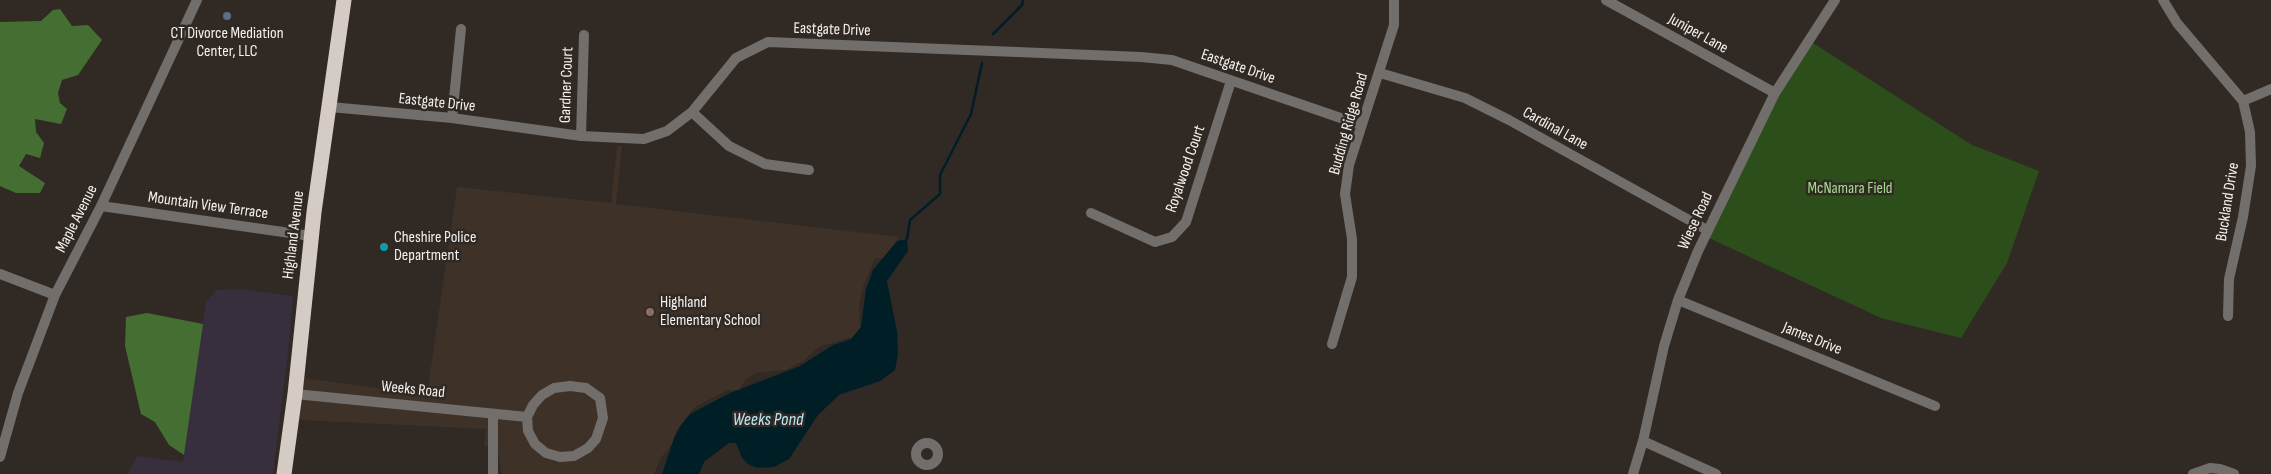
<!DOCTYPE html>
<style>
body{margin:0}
canvas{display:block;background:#302924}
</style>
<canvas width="2271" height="474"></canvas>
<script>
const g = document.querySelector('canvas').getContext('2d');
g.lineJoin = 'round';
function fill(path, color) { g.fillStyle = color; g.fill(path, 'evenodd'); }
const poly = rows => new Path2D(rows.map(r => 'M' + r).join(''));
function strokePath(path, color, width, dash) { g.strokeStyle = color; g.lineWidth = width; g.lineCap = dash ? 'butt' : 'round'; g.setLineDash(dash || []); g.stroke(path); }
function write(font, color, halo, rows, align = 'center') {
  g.font = font + ' "Sofia Sans Condensed",sans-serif'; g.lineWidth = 5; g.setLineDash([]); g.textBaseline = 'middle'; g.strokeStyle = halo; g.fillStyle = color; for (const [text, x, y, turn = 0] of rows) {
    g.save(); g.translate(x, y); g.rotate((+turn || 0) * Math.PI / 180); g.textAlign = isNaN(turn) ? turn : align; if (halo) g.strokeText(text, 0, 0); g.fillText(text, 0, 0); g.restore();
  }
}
fill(poly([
 [239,289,293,296,288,353,273,474,128,474,137,456,183,462,206,302,217,290]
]), '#372e3e');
fill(poly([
 [617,146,622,146,616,204,899,237,886,259,878,258,874,260,863,287,859,305,860,326,865,337,848,338,819,347,803,361,785,370,755,373,745,380,739,390,728,390,695,407,676,431,672,444,660,459,654,474,502,474,497,446,484,446,486,429,299,420,304,378,427,395,457,187,611,203]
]), '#3e3128');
fill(poly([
 [1813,43,1972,145,2039,171,2007,263,1961,338,1881,318,1709,238,1781,92]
]), '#2b4e1b');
fill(poly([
 [60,9,72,26,88,25,102,40,78,75,62,80,58,93,60,103,67,109,61,124,35,119,36,132,44,143,40,158,26,154,19,166,45,183,40,193,16,193,0,186,0,22,41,21,53,10],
 [147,313,203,324,184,455,169,445,155,422,141,414,125,346,126,317]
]), '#456e33');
fill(poly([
 [907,239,908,251,887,281,897,331,898,354,895,370,880,381,839,395,818,415,789,459,774,467,757,468,748,464,742,458,736,443,729,443,704,462,699,474,662,474,674,438,681,425,690,414,730,393,800,366,833,345,851,339,861,327,866,289,873,270,897,241]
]), '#001e26');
strokePath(poly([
 [993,34,1022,5,1023,0],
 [907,239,910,220,940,194,940,175,971,114,982,63]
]), '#001e26', 2.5);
strokePath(poly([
 [1606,0,1775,93],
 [2163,0,2177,23,2243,101,2250,132,2251,166,2243,217,2229,279,2228,316],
 [1380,73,1465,98,1509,120,1707,230],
 [2243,101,2271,89],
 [330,107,452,118,581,136,644,139,667,131,692,112,736,58,768,42,1141,57,1172,60,1361,125],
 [692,112,729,146,765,164,809,170],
 [452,118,461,29],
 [581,136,584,35],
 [101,206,311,236],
 [1091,213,1155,242,1172,237,1186,222,1231,81],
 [0,274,55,295],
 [1678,300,1935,406],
 [1332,344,1352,277,1352,239,1345,194,1349,165,1394,25,1394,0],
 [570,386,586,388,600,398,603,418,596,439,588,448,574,456,560,457,546,453,535,444,528,431,527,417,533,405,542,395,554,388,570,386],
 [295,394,527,417],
 [493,414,493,474],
 [1643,441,1716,474],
 '916 454a11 11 0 1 1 22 0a11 11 0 1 1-22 0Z',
 [0,457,18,393,55,295,101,206,197,0],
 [1633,474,1643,441,1664,346,1678,300,1698,251,1775,93,1835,0],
 [2193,474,2210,468,2220,469,2234,474]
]), '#726e6b', 10);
strokePath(poly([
 [284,474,295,394,314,212,344,0]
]), '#d5cbc5', 15);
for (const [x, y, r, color] of [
 [227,16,5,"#5c6f8a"],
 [384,247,5,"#0f9aa8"],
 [650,312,5,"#8d6e63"]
]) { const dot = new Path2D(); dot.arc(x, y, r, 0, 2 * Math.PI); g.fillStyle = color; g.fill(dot); strokePath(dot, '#302924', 2); }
write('16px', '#f5f1ed', '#302924', [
 ["Eastgate Drive",832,30,2],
 ["Juniper Lane",1698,34,29],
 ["Eastgate Drive",1238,67,19],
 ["Gardner Court",567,85,-88],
 ["Eastgate Drive",437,103,6],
 ["Budding Ridge Road",1349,124,-74],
 ["Cardinal Lane",1555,129,29],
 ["Royalwood Court",1186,169,-71],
 ["Buckland Drive",2228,202,-81],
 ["Mountain View Terrace",208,206,8],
 ["Maple Avenue",77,219,-63],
 ["Wiese Road",1696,221,-65],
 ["Highland Avenue",294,235,-83],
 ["James Drive",1812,339,22],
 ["Weeks Road",413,390,6]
]);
write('16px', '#f5f1ed', '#302924', [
 ["CT Divorce Mediation",227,34,"center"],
 ["Center, LLC",227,52,"center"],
 ["Cheshire Police",394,238],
 ["Department",394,256],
 ["Highland",660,303],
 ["Elementary School",660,321]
], 'left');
write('16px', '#a2df8a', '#302924', [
 ["McNamara Field",1850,189]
]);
write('italic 18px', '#bae9f6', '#302924', [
 ["Weeks Pond",768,420]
]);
</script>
